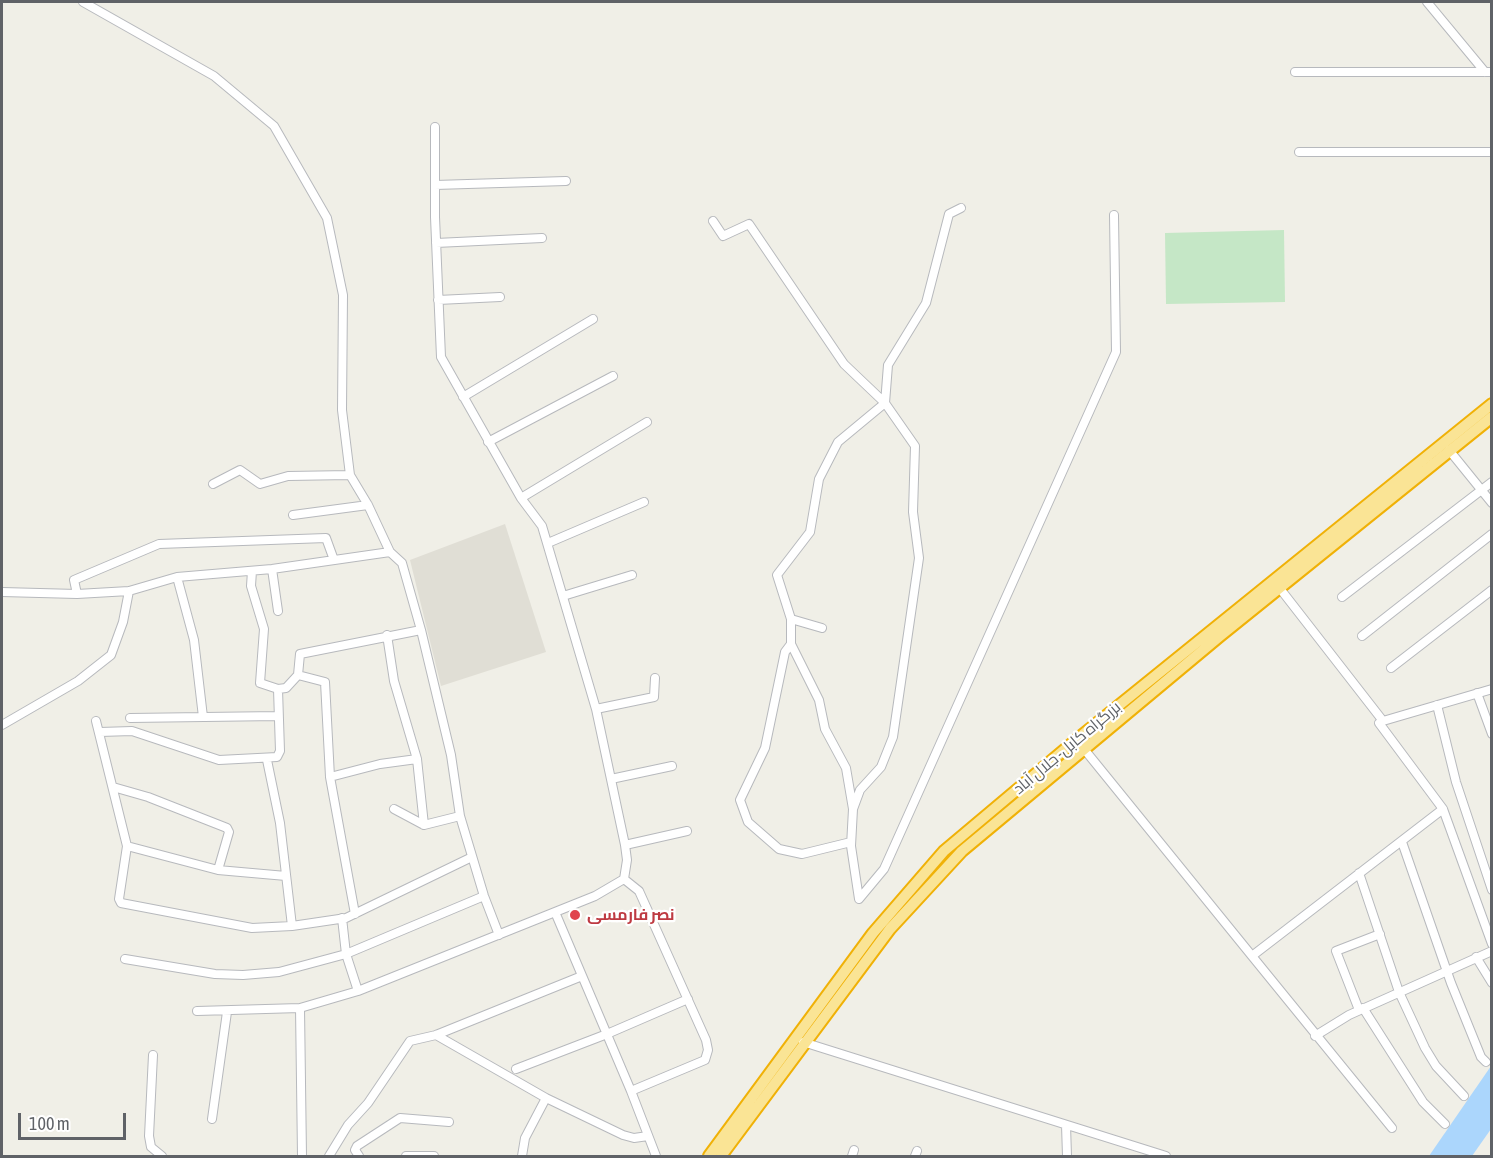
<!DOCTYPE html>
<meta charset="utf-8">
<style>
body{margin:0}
#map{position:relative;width:1493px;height:1158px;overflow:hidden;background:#f0efe7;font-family:"Asap Condensed",sans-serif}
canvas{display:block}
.frame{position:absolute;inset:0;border:3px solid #5f6267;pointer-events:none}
.scale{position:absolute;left:18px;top:1113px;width:108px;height:27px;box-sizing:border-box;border:3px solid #5f6267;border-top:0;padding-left:8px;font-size:18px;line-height:21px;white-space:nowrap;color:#5f6267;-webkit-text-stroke:4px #fff;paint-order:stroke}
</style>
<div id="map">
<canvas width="1493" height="1158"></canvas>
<div class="frame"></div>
<div class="scale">100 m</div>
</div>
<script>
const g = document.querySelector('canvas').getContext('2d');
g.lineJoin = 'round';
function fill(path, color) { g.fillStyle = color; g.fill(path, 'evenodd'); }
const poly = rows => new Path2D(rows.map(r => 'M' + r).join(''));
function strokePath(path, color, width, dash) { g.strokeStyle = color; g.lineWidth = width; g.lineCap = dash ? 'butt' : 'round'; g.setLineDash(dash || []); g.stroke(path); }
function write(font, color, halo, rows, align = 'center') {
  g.font = font + ' "Asap Condensed",Cairo,sans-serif'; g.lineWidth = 4.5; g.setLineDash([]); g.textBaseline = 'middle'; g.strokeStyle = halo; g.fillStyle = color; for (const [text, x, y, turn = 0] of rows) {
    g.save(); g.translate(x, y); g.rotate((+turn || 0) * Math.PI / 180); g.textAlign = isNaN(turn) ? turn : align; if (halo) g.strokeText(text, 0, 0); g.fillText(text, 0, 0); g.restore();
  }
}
fill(poly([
 [505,524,546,652,441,686,410,560]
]), '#e0ded5');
fill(poly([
 [1284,230,1285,302,1166,304,1165,233]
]), '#c5e7c6');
fill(poly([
 [1491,1066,1491,1129,1472,1156,1429,1156]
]), '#abd6fc');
const minor = poly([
 [83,2,214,76,274,126,327,218,343,295,342,410,350,475,368,505,390,552,402,563,421,630,451,755,460,816,484,896,499,935],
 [1427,2,1485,72],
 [1295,72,1492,72],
 [1299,152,1492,152],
 [435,185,566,181],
 [961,208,949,214,926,303,888,365,885,403,915,446,913,512,919,558,893,737,881,767,860,790,853,809,851,846,859,899,884,869,1116,352,1114,215],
 [713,221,723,236,749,224,844,364,885,403,838,442,819,479,810,532,777,575,791,619,822,628],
 [436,243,542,238],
 [438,300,500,297],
 [463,397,593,319],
 [488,442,613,376],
 [1449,450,1492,503],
 [213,484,240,470,260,484,288,476,350,475],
 [521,498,647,422],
 [293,515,368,505],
 [548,543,644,502],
 [272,569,278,611],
 [252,571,251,586,264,629,260,683,278,689,286,688,298,675],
 [177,577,194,640,203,717],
 [1278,586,1383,721,1492,689],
 [2,592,77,594,129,591,177,577,272,569,390,552],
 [77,594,74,580,159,544,326,538,334,560],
 [563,596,632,575],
 [1342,597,1492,482],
 [791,619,791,644,819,700,825,729,846,768,853,809],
 [387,635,394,681,417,759,424,825],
 [1362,636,1492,534],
 [791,644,785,652,765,748,740,800,748,822,779,849,802,854,851,842],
 [1391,668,1492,590],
 [1477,693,1492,734],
 [1437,705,1456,782,1492,890],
 [596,709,654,697,655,678],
 [130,718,278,716],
 [96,721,127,846,119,899,121,903,252,928,292,926,346,918,472,857],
 [1383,721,1379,723,1443,809,1252,956,1392,1128],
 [2,725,78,681,111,655,123,622,129,591],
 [100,732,132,731,219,760,277,757,280,751,278,689],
 [1084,749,1252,956],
 [267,760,280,823,292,926],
 [330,777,380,764,417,759],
 [611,779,672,766],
 [113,787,148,797,227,828,229,832,218,870],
 [394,809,424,825,460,816],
 [1443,809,1492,944],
 [1402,842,1451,983,1481,1057,1486,1062],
 [625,845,687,831],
 [127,846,218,870,286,876],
 [1359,873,1399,992,1425,1048,1436,1066,1464,1096],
 [624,879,639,891,706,1040,708,1050,705,1060,631,1091],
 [555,912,631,1091,656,1156],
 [355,914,330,777,325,682,298,675,300,654,421,630],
 [342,918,346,954,358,991],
 [1476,957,1492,983],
 [125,959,215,974,243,975,279,972,346,954,484,896],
 [300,1008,302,1156],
 [1363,1008,1423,1102,1445,1124],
 [1359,1010,1336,951,1380,934],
 [197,1011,300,1008,358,991,595,896,624,879,627,860,625,845,596,709,542,526,521,498,441,357,435,217,435,127],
 [436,1035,546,1098,623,1135,634,1138,648,1136],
 [1315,1036,1349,1015,1492,951],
 [803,1042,1166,1156],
 [153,1055,149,1136,151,1147,162,1156],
 [516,1069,607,1034,688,999],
 [212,1119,227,1012],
 [1066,1125,1067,1156],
 [329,1156,348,1125,368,1103,410,1041,436,1035,582,976],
 [359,1156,355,1150,357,1146,400,1118,449,1122],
 [406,1156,434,1156],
 [522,1156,525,1138,546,1098],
 [852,1156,854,1150],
 [915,1156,917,1151]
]);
const highway = poly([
 [709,1156,873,933,944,851,1076,740,1492,404],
 [721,1156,890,929,962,851,1220,636,1492,417]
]);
strokePath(minor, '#b7b9bd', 10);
strokePath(highway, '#f0b107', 14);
strokePath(minor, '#fff', 8);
strokePath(highway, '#fae495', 10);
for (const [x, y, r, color] of [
 [575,915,6,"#e0444e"]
]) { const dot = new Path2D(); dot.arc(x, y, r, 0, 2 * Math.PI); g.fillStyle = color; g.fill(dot); strokePath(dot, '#fff', 2); }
write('16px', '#5f6267', '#fff', [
 ["بزرگراه کابل- جلال آباد",1067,748,-40]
]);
write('bold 16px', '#be3a42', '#fff', [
 ["نصر فارمسی",587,915]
], 'left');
</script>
